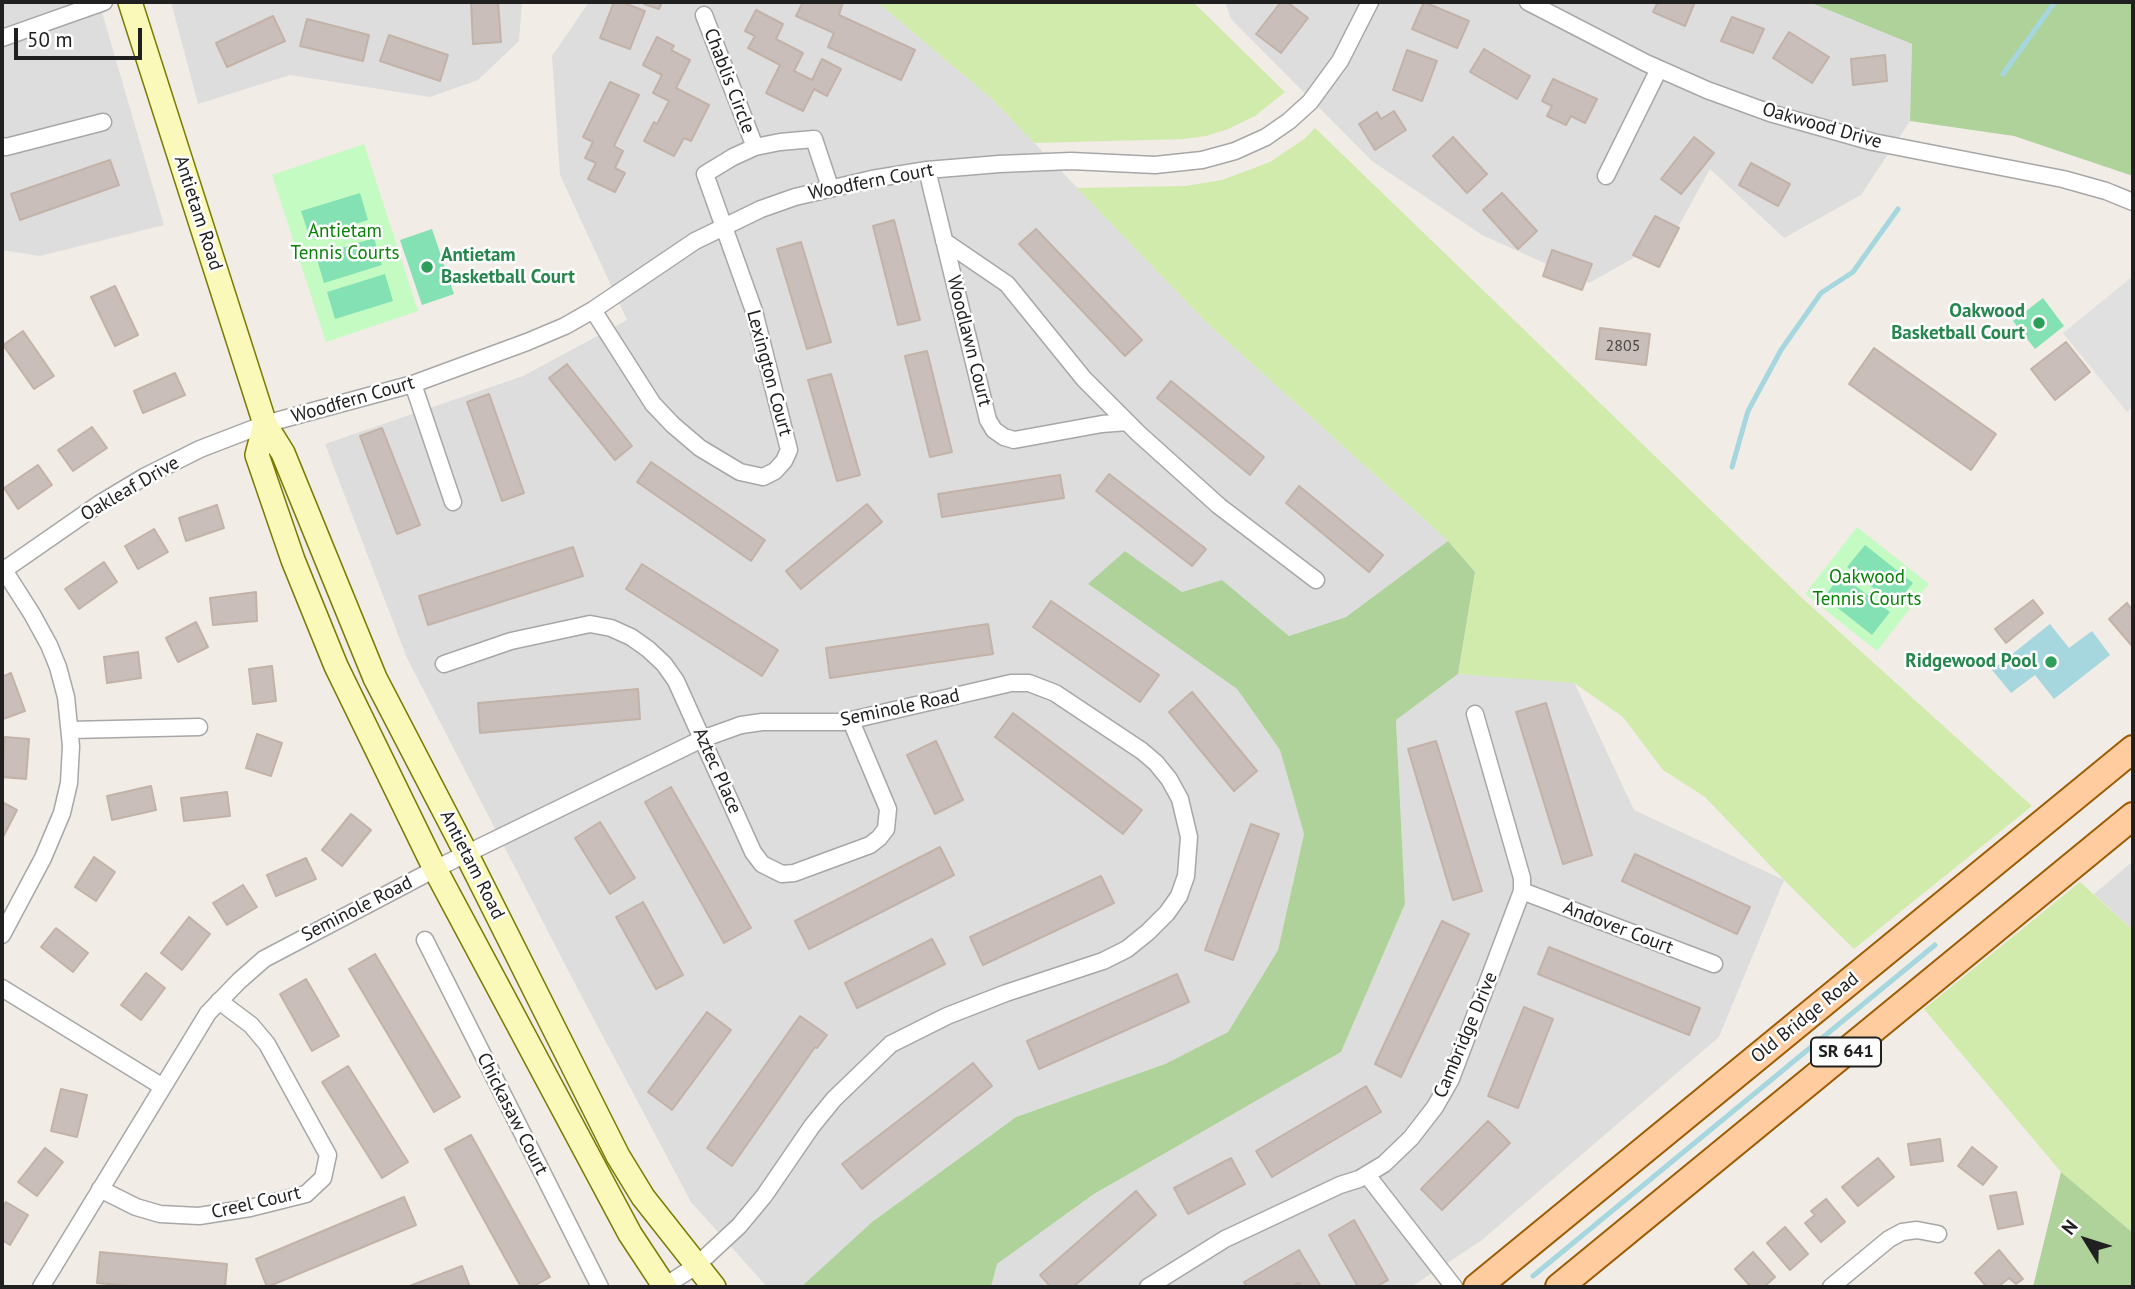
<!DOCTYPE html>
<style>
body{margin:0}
#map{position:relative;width:2135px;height:1289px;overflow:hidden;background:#f1ece6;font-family:"PT Sans",sans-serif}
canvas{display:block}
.frame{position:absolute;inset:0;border:4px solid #202020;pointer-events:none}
.north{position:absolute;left:2051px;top:1205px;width:70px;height:70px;-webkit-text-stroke:5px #fff;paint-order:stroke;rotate:308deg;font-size:19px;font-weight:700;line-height:28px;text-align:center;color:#202020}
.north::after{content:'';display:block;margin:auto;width:24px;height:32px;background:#202020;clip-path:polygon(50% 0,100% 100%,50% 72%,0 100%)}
.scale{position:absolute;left:14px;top:28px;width:128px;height:32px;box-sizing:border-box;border:4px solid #202020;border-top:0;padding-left:9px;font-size:21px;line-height:24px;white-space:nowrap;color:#202020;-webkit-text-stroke:5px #fff;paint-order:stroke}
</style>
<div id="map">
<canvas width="2135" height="1289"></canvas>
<div class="frame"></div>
<div class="north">N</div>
<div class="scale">50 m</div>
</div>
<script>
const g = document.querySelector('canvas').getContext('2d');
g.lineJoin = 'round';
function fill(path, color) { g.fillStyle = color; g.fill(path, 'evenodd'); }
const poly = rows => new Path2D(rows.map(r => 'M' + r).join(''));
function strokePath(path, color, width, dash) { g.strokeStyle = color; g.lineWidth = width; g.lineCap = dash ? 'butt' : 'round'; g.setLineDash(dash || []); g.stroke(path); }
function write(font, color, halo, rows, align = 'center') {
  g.font = font + ' "PT Sans",sans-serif'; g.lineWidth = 5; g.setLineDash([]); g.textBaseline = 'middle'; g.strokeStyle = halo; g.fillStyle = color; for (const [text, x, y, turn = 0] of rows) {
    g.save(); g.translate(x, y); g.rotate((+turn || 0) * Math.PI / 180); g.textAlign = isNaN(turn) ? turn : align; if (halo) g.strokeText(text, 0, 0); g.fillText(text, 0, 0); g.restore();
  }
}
fill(poly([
 [2,2,99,2,164,225,40,256,2,250],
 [171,2,522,2,519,41,478,80,430,97,290,75,198,104],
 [589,2,877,2,993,100,1207,323,1448,541,1346,617,1289,636,1222,580,1182,592,1125,551,1089,585,1237,689,1280,750,1304,834,1278,950,1228,1032,1165,1064,1016,1117,872,1222,801,1287,767,1287,691,1202,573,980,407,658,325,444,523,376,627,320,560,175,552,56],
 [1225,2,1809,2,1912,44,1910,121,1861,195,1784,238,1710,169,1673,236,1589,283,1482,235,1372,161,1231,19],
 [1458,674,1574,682,1634,810,1784,880,1719,1037,1482,1240,1411,1287,991,1287,997,1264,1094,1194,1341,1052,1405,904,1396,720],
 [2133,861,2133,930,2094,894]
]), '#dedddd');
fill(poly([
 [877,2,1193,2,1285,92,1255,116,1228,129,1206,136,1184,139,1034,143,993,100],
 [1315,128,1803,599,2032,806,1854,949,1784,880,1705,797,1663,770,1623,717,1574,683,1458,674,1475,572,1448,541,1207,323,1077,188,1186,186,1222,180,1270,162,1304,139],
 [2080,882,2133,930,2133,1233,2061,1172,1924,1009]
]), '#d0ebac');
fill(poly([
 [1809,2,2133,2,2133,176,2014,136,1910,121,1912,44],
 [1448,541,1475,572,1458,674,1396,720,1405,904,1341,1052,1094,1194,997,1264,991,1287,801,1287,872,1222,1016,1117,1165,1064,1228,1032,1278,950,1304,834,1280,750,1237,689,1088,584,1125,551,1182,592,1222,580,1289,636,1346,617],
 [2061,1172,2133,1233,2133,1287,2033,1287]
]), '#afd19a');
fill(poly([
 [364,144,418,311,326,342,272,175],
 [1857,527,1929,584,1877,651,1805,594]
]), '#c4fbc3');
fill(poly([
 [360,193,368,220,310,238,301,211],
 [432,229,454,294,422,305,400,240],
 [374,238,382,265,324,283,316,256],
 [385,274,393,301,335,319,327,292],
 [2043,298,2064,326,2035,349,2013,321],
 [1865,545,1913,583,1895,605,1847,567],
 [1841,575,1890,612,1872,635,1824,597]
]), '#83e1b4');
fill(poly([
 [2133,276,2133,407,2127,412,2063,333]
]), '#e0e0e0');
fill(poly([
 [2050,624,2069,648,2092,631,2110,655,2054,699,2035,675,2011,693,1992,670]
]), '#a6d7df');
strokePath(poly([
 [2003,74,2055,2],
 [1732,467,1748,411,1781,350,1821,293,1853,272,1898,209],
 [1533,1276,1935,945]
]), '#a6d7df', 5);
const building = poly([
 [471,2,498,2,501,42,473,44,471,2],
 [614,2,621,2,645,11,630,49,600,38,614,2],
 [644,2,662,2,659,9,644,4,644,2],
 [803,2,843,2,839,15,915,50,901,80,828,47,834,33,796,16,803,2],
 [1281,2,1287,2,1308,18,1281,53,1256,34,1281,2],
 [1424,2,1469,21,1457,48,1412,29,1424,2],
 [1658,2,1695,2,1685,26,1653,12,1658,2],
 [756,10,783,24,776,39,803,53,794,71,812,80,822,59,841,69,827,96,814,89,803,111,766,93,780,65,748,48,755,36,745,31,756,10],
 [273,16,285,41,227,67,216,43,273,16],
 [1732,17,1764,29,1753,53,1721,41,1732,17],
 [307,19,369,35,363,61,300,46,307,19],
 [1789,32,1829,57,1812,83,1773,58,1789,32],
 [389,35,448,55,440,81,380,61,389,35],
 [657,37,674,46,671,50,690,60,676,88,709,105,691,141,684,138,674,156,644,141,654,122,657,124,669,101,653,93,662,75,643,65,657,37],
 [1484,49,1530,76,1517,99,1470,72,1484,49],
 [1407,50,1437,61,1422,101,1393,90,1407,50],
 [1885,55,1887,81,1853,85,1851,59,1885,55],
 [1553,79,1597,99,1585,123,1571,116,1566,125,1547,116,1552,106,1542,101,1553,79],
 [610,82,639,95,614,146,623,151,615,168,625,173,615,192,588,179,596,163,585,158,593,142,583,137,610,82],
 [1394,111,1406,130,1375,150,1359,124,1377,112,1381,119,1394,111],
 [1453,137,1487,174,1467,193,1433,156,1453,137],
 [1694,137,1714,153,1681,194,1661,179,1694,137],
 [110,160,119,185,20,220,11,194,110,160],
 [1751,163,1790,184,1778,206,1739,185,1751,163],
 [1502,193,1537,231,1518,249,1483,210,1502,193],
 [1655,216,1679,228,1659,267,1633,255,1655,216],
 [894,220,920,320,898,325,873,226,894,220],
 [1036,229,1142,340,1125,356,1019,244,1036,229],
 [801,242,831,342,807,349,777,249,801,242],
 [1552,250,1592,264,1582,290,1543,276,1552,250],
 [115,286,138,335,115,346,91,297,115,286],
 [1600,328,1650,334,1646,365,1596,359,1600,328],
 [23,331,54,376,34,389,3,345,23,331],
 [2066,342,2090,372,2055,400,2031,369,2066,342],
 [1874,348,1996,434,1971,470,1849,384,1874,348],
 [927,351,952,452,930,457,905,356,927,351],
 [567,364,632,446,615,460,549,378,567,364],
 [175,373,185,395,143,413,134,391,175,373],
 [831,374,860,475,837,481,808,380,831,374],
 [1171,381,1264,457,1250,475,1157,398,1171,381],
 [489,394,524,493,502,501,467,402,489,394],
 [92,427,107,448,73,471,58,450,92,427],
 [382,428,420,525,397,534,360,436,382,428],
 [651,462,765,540,751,561,637,482,651,462],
 [38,465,52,485,18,509,4,488,38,465],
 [1109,474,1206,549,1192,566,1096,491,1109,474],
 [1060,475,1064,498,942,517,938,494,1060,475],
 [1299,486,1383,555,1369,572,1286,503,1299,486],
 [867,504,882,522,801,589,786,571,867,504],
 [217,505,224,528,186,541,179,518,217,505],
 [154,529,168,552,138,569,125,546,154,529],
 [573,547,583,576,428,625,419,596,573,547],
 [104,562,117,582,79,609,65,589,104,562],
 [642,564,778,650,762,676,626,589,642,564],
 [256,592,257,621,213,625,210,598,256,592],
 [2033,600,2043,613,2006,643,1995,629,2033,600],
 [1051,601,1159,675,1140,702,1033,627,1051,601],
 [2127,603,2133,611,2133,647,2109,619,2127,603],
 [196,622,208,647,178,662,166,638,196,622],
 [988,624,993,654,830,678,826,648,988,624],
 [138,652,141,678,107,683,104,657,138,652],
 [272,666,276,701,253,704,249,669,272,666],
 [11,673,25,711,3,719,2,677,11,673],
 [638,689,640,719,480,733,478,703,638,689],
 [1192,692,1257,771,1234,791,1169,712,1192,692],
 [1546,703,1592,855,1563,864,1516,712,1546,703],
 [1013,713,1142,810,1123,834,995,737,1013,713],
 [257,734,282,743,271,776,246,768,257,734],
 [5,737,29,739,26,779,2,777,5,737],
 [936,741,963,800,935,814,907,755,936,741],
 [1436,741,1482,891,1453,900,1408,749,1436,741],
 [151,786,156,810,112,820,107,796,151,786],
 [671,787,751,928,724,943,645,802,671,787],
 [227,792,230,816,184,821,181,798,227,792],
 [2,802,17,810,2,839,2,802],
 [351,814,371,830,342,866,322,850,351,814],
 [600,822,635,878,610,894,575,838,600,822],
 [1251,824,1279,834,1233,960,1205,950,1251,824],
 [940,847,954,875,809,949,795,921,940,847],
 [1635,854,1750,907,1737,934,1622,881,1635,854],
 [94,857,115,872,96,901,75,887,94,857],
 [306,858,316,879,276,896,267,875,306,858],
 [1101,876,1114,903,983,965,970,937,1101,876],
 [243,885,257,907,227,925,213,903,243,885],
 [643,902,683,975,656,989,616,917,643,902],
 [189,917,210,934,182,970,161,953,189,917],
 [1442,921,1469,934,1401,1077,1375,1064,1442,921],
 [56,928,88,953,73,972,41,947,56,928],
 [932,939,945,964,857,1008,845,983,932,939],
 [1549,947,1700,1008,1689,1035,1538,974,1549,947],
 [375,954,460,1097,434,1112,349,969,375,954],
 [146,973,165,988,141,1020,121,1005,146,973],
 [1177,974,1189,1002,1039,1069,1027,1041,1177,974],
 [306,979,339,1036,312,1051,280,994,306,979],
 [1524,1007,1553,1019,1518,1108,1488,1096,1524,1007],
 [707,1012,731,1030,672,1110,648,1092,707,1012],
 [800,1016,827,1035,817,1048,815,1047,732,1166,707,1148,800,1016],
 [973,1063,992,1086,862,1189,842,1164,973,1063],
 [348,1066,408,1162,382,1178,322,1082,348,1066],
 [1366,1086,1381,1112,1272,1177,1256,1151,1366,1086],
 [61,1089,87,1095,77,1137,51,1131,61,1089],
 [1488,1121,1510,1143,1442,1210,1421,1189,1488,1121],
 [471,1135,550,1277,532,1287,521,1287,445,1149,471,1135],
 [1940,1139,1943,1161,1911,1165,1908,1144,1940,1139],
 [1972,1147,1997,1167,1983,1185,1958,1166,1972,1147],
 [45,1148,63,1162,37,1196,18,1182,45,1148],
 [1231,1158,1245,1184,1188,1214,1174,1188,1231,1158],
 [1878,1158,1894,1177,1858,1206,1842,1187,1878,1158],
 [1136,1191,1156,1215,1073,1287,1051,1287,1040,1275,1136,1191],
 [2016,1192,2023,1224,1998,1229,1990,1196,2016,1192],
 [404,1197,416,1225,267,1287,256,1259,404,1197],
 [1826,1199,1845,1222,1821,1242,1805,1223,1815,1215,1811,1211,1826,1199],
 [6,1202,28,1215,10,1245,2,1240,2,1210,6,1202],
 [1354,1220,1388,1280,1375,1287,1358,1287,1329,1235,1354,1220],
 [1785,1227,1808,1254,1790,1270,1767,1243,1785,1227],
 [1299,1250,1321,1287,1302,1287,1299,1283,1291,1287,1247,1287,1244,1282,1299,1250],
 [1999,1250,2023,1279,2016,1284,2009,1278,1998,1287,1987,1287,1975,1273,1999,1250],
 [100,1252,227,1264,225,1287,141,1287,97,1283,100,1252],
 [1753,1252,1775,1277,1764,1287,1751,1287,1735,1269,1753,1252],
 [462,1266,470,1287,407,1287,462,1266]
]);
fill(building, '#c9beb9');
strokePath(building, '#c3b2a8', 2);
const street = poly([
 [1528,2,1646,63,1707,90,1770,113,1873,142,2063,179,2106,191,2133,202],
 [704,15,755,147],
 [2,38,104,2],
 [2,146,6,147,103,122],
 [927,170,988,420,994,430,1004,437,1014,440,1102,424,1127,422],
 [1606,176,1659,69],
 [944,241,1007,284,1084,379,1138,433,1219,506,1316,580],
 [593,310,653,404,673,425,700,448,740,472,763,477,775,471,784,461,789,450,754,311,705,174,733,157,755,147,780,142,814,139,830,187],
 [413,384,453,502],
 [2,567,32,614,49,645,58,667,66,697,71,746,69,783,62,813,43,858,2,935],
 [4,570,99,504,144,477,200,449,265,424,413,384,527,342,565,326,593,310,695,241,761,209,795,197,872,179,927,170,999,164,1071,161,1155,165,1202,160,1235,151,1266,137,1289,121,1310,102,1340,61,1370,2],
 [444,664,511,641,590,624,611,628,631,637,648,649,664,664,676,681,753,852,762,864,782,874,794,873,870,845,879,838,886,829,888,809,851,721],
 [71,730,199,727],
 [1522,891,1714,964],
 [425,940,600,1287],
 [2,988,163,1087],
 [1367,1175,1454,1287],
 [100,1189,136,1207,160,1214,199,1216,250,1208,306,1194,323,1178,328,1155,267,1044,251,1025,219,1001],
 [41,1287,208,1013,239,981,264,959,435,869,702,739,741,725,762,722,843,722,1011,683,1029,683,1055,693,1142,751,1156,763,1169,779,1180,799,1189,837,1186,876,1179,896,1167,913,1148,932,1127,949,1103,961,1006,993,947,1016,891,1044,834,1099,812,1126,764,1196,739,1226,696,1266,663,1287],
 [1148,1287,1225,1239,1340,1185,1359,1179,1384,1164,1411,1138,1435,1107,1451,1079,1522,891,1522,878,1475,714],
 [1831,1287,1889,1239,1902,1232,1917,1230,1938,1234]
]);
const secondary = poly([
 [130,2,265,424,283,453,375,678,467,855,618,1156,643,1197,714,1287],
 [265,424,257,455,293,560,336,666,435,869,630,1234,665,1287]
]);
const primary = poly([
 [1477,1287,2133,749],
 [1559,1287,2133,816]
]);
strokePath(street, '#a7a7a7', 19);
strokePath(secondary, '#797b03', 26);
strokePath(primary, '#9c5b00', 30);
strokePath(street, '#fff', 16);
strokePath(secondary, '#fbf9ba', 23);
strokePath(primary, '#fecc9e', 26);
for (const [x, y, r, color] of [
 [427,267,7,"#2e9e5b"],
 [2039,323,7,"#2e9e5b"],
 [2051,662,7,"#2e9e5b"]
]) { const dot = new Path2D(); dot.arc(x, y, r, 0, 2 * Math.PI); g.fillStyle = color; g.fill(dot); strokePath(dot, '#fff', 2.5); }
write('16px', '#4a4846', null, [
 ["2805",1623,346]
]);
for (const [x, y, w] of [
 [1846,1052,70]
]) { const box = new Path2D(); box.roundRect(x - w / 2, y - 14.5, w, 29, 5); g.fillStyle = '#fff'; g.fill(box); strokePath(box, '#202020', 2); }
write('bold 18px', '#202020', null, [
 ["SR 641",1846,1052]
]);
write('19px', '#202020', '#fff', [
 ["Chablis Circle",729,81,69],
 ["Oakwood Drive",1822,126,16],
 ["Woodfern Court",871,182,-11],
 ["Antietam Road",198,213,72],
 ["Woodlawn Court",969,341,76],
 ["Lexington Court",769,373,75],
 ["Woodfern Court",353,400,-16],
 ["Oakleaf Drive",130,489,-30],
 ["Seminole Road",900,708,-12],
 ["Aztec Place",717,771,66],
 ["Antietam Road",472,865,63],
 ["Seminole Road",357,909,-27],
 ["Andover Court",1618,928,21],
 ["Old Bridge Road",1805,1018,-39],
 ["Cambridge Drive",1466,1035,-67],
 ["Chickasaw Court",512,1114,63],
 ["Creel Court",256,1203,-13]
]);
write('19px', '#0a8209', '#fff', [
 ["Antietam",345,232],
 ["Tennis Courts",345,254],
 ["Oakwood",1867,578],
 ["Tennis Courts",1867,600]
]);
write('bold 19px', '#27864d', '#fff', [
 ["Antietam",441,256,"left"],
 ["Basketball Court",441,278,"left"],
 ["Oakwood",2025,312],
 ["Basketball Court",2025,334],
 ["Ridgewood Pool",2037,662]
], 'right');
</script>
